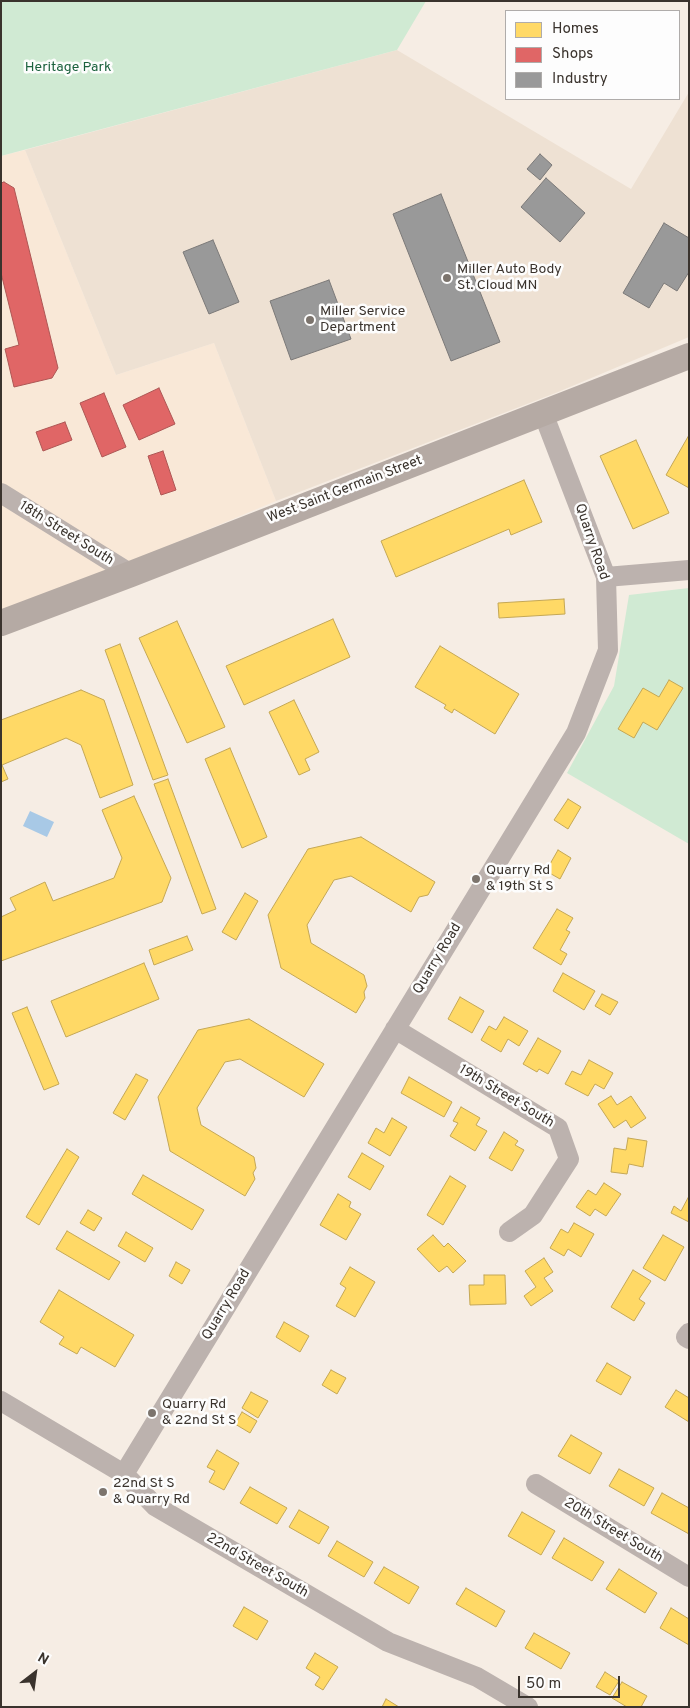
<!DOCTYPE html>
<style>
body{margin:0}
#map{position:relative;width:690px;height:1708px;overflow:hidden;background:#f6ede4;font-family:Overpass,sans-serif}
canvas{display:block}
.frame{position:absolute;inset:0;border:2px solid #3a332d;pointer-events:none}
.legend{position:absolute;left:505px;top:10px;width:175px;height:90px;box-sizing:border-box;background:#fdfdfd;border:1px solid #afacaa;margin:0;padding:6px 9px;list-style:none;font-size:15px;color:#3a332d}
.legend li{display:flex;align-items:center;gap:10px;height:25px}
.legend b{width:25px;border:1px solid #afacaa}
.north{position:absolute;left:10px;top:1648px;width:50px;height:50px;-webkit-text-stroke:4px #fdfdfd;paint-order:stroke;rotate:30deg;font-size:14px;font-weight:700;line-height:20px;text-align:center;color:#3a332d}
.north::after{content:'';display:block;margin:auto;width:18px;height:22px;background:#3a332d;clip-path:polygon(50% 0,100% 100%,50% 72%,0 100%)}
.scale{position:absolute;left:518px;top:1676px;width:102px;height:22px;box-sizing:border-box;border:2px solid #3a332d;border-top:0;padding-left:6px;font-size:15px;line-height:18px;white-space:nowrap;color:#3a332d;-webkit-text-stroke:4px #fdfdfd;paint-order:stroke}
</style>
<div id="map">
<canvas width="690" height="1708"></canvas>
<div class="frame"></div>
<ul class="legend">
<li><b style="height:14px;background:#ffd966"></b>Homes</li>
<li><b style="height:14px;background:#e06666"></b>Shops</li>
<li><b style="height:14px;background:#999"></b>Industry</li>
</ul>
<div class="north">N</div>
<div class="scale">50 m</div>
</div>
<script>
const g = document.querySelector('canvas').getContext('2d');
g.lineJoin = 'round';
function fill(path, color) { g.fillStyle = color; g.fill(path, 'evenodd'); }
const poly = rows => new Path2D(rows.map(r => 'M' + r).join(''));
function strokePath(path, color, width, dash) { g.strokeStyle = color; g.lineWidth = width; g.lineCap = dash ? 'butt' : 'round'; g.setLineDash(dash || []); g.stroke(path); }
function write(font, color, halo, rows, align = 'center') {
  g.font = font + ' Overpass,sans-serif'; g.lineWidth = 5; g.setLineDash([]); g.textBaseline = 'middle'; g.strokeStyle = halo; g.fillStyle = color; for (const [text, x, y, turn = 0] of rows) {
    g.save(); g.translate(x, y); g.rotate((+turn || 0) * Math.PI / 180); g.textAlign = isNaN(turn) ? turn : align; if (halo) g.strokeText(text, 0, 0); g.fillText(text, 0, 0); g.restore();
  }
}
fill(poly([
 [25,150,116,375,214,343,276,501,108,571,1,610,1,156]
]), '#f9e8d7');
fill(poly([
 [397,50,631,189,689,92,689,337,558,392,276,501,214,343,116,375,25,150]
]), '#eee1d3');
fill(poly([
 [1,1,426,1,397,50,1,156],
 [689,588,689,844,567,773,614,686,629,595]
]), '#d0ead3');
fill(poly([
 [30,811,54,822,47,837,23,826]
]), '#a8c9e6');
const homes = poly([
 [689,435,689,488,666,475,689,435],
 [636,440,669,513,633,529,600,456,636,440],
 [524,480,542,522,511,535,509,529,396,577,381,541,524,480],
 [564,599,565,614,499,618,498,603,564,599],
 [333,619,350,657,244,705,226,666,333,619],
 [177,621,225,727,187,743,139,638,177,621],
 [120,644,168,775,153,780,105,650,120,644],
 [440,646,519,694,495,734,454,709,452,713,444,708,446,705,415,687,440,646],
 [669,680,683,688,657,730,643,722,634,738,618,729,643,688,659,697,669,680],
 [81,690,104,700,133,785,100,798,81,745,66,738,2,765,8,779,1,782,1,720,81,690],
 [294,700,319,752,305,759,310,770,299,775,269,712,294,700],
 [230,748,267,837,242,848,205,759,230,748],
 [168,779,216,909,202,914,154,784,168,779],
 [134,796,171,878,162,902,1,961,1,917,16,910,10,898,45,882,53,901,114,878,122,858,102,810,134,796],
 [568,799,581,807,568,829,554,820,568,799],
 [361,837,435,882,428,895,419,897,411,912,351,876,334,880,307,925,311,943,364,975,367,986,364,992,365,998,356,1013,281,968,268,915,308,849,361,837],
 [558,850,571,858,560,879,546,871,558,850],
 [245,893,258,901,236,940,222,932,245,893],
 [557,909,573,918,566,930,570,932,560,950,567,954,561,965,533,948,557,909],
 [187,936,193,950,154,965,149,950,187,936],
 [144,963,159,999,66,1037,51,1001,144,963],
 [563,973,595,991,584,1010,553,991,563,973],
 [602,994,618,1002,610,1015,595,1006,602,994],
 [460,997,484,1011,472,1033,448,1019,460,997],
 [27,1007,59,1084,44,1090,12,1013,27,1007],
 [504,1017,528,1031,519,1046,508,1039,501,1052,481,1040,489,1026,496,1030,504,1017],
 [249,1019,324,1064,304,1097,240,1059,225,1062,197,1108,201,1125,254,1157,256,1168,253,1173,255,1179,245,1196,170,1151,158,1097,198,1030,249,1019],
 [538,1038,561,1051,548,1074,539,1069,537,1072,523,1064,538,1038],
 [589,1060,613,1073,604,1089,595,1084,588,1096,565,1084,572,1071,581,1075,589,1060],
 [136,1074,148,1080,125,1120,113,1113,136,1074],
 [409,1077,452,1102,444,1117,401,1093,409,1077],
 [611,1096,617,1105,631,1096,646,1118,631,1128,626,1120,614,1128,598,1104,611,1096],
 [461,1107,480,1118,476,1125,487,1131,475,1151,450,1136,458,1123,453,1121,461,1107],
 [392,1118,407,1127,390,1156,368,1143,376,1128,384,1133,392,1118],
 [504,1132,518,1141,515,1145,524,1150,512,1171,489,1158,504,1132],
 [628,1138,647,1141,643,1167,629,1164,627,1174,611,1172,614,1148,626,1150,628,1138],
 [67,1149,79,1157,39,1225,26,1217,67,1149],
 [362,1153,384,1166,370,1190,348,1177,362,1153],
 [143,1175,204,1210,192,1230,132,1194,143,1175],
 [450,1176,466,1186,443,1225,427,1215,450,1176],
 [604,1183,621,1194,606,1216,595,1209,590,1216,576,1207,588,1190,596,1195,604,1183],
 [338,1194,351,1202,349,1207,361,1214,346,1240,320,1225,338,1194],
 [689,1196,689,1222,671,1213,674,1206,681,1211,689,1196],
 [88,1210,102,1218,94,1231,80,1223,88,1210],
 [574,1223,594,1234,581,1257,568,1249,564,1256,550,1248,561,1229,568,1233,574,1223],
 [67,1231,120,1262,109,1280,56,1249,67,1231],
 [126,1232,153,1248,145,1262,118,1246,126,1232],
 [433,1235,444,1247,448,1243,466,1261,453,1273,447,1266,439,1272,417,1249,433,1235],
 [663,1235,684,1247,665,1281,643,1268,663,1235],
 [544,1258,553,1272,544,1278,553,1291,531,1306,524,1296,536,1287,525,1271,544,1258],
 [176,1262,190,1270,182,1284,169,1276,176,1262],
 [350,1267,375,1282,355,1317,336,1306,346,1288,340,1284,350,1267],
 [633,1270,651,1281,639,1299,645,1303,634,1321,611,1307,633,1270],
 [484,1275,505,1275,506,1304,470,1305,469,1285,484,1285,484,1275],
 [59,1290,134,1335,115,1367,81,1347,77,1354,59,1344,64,1337,40,1322,59,1290],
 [284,1322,309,1336,300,1352,276,1337,284,1322],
 [607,1363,631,1377,621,1395,596,1381,607,1363],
 [331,1370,346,1378,337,1394,322,1385,331,1370],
 [676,1390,689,1398,689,1422,665,1407,676,1390],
 [251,1392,268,1401,258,1418,242,1408,251,1392],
 [242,1412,257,1421,250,1433,235,1424,242,1412],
 [571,1435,602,1453,590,1474,558,1456,571,1435],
 [217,1450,239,1463,224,1490,209,1482,215,1471,207,1467,217,1450],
 [619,1469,654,1488,644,1506,609,1486,619,1469],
 [250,1487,287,1508,277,1524,240,1503,250,1487],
 [662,1493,689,1508,689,1534,651,1513,662,1493],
 [299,1510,329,1527,319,1544,289,1527,299,1510],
 [522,1512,555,1531,541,1555,508,1536,522,1512],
 [564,1538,604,1562,592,1581,552,1558,564,1538],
 [337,1541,373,1562,364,1577,328,1556,337,1541],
 [384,1567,419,1587,409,1604,374,1583,384,1567],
 [619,1569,657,1593,645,1613,606,1589,619,1569],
 [466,1588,505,1611,496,1627,456,1604,466,1588],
 [244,1607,268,1621,257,1640,233,1626,244,1607],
 [671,1608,689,1619,689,1645,660,1628,671,1608],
 [534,1633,570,1653,561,1669,525,1648,534,1633],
 [315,1653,338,1667,323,1690,315,1685,320,1677,306,1668,315,1653],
 [605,1672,619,1681,610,1695,596,1687,605,1672],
 [622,1682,647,1696,641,1707,627,1707,612,1698,622,1682],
 [386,1699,399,1707,382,1707,386,1699]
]);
fill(homes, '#ffd966');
strokePath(homes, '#c4a755', 1);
const shops = poly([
 [4,182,14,188,58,368,52,378,14,387,5,349,19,345,1,273,1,183,4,182],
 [159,388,175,424,139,440,123,405,159,388],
 [104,393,126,447,102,457,80,403,104,393],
 [65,422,72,440,43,451,36,432,65,422],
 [163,451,176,490,161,495,148,456,163,451]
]);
fill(shops, '#e06666');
strokePath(shops, '#ae5755', 1);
const industry = poly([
 [540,154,552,165,540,180,527,169,540,154],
 [546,178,585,213,560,242,521,207,546,178],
 [441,194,500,342,451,361,393,214,441,194],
 [664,223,689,238,689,272,677,291,664,283,649,308,623,293,664,223],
 [213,240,239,302,209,314,183,252,213,240],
 [329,280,351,339,291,360,270,301,329,280]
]);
fill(industry, '#999');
strokePath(industry, '#7c7a79', 1);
strokePath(poly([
 [1,493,131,574],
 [606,577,689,570],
 [395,1029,558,1128,569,1159,533,1215,509,1232],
 [689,1333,686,1337,689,1339],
 [1,1401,124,1474,155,1506,388,1642,477,1677,528,1707],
 [124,1474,576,733,608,650,606,577,543,413],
 [536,1484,689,1577]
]), '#bcb2ae', 20);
strokePath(poly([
 [1,623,131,574,689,356]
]), '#b5aaa4', 26);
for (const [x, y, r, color] of [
 [447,278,5,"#7c746d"],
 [310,320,5,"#7c746d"],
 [476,879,5,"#7c746d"],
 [152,1413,5,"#7c746d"],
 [103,1492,5,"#7c746d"]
]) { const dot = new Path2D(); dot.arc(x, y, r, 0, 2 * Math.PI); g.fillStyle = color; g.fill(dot); strokePath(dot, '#fdfdfd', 2); }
write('14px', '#1c623e', '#fdfdfd', [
 ["Heritage Park",68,68]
]);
write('14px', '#3a332d', '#fdfdfd', [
 ["Miller Auto Body",457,270],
 ["St. Cloud MN",457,286],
 ["Miller Service",320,312],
 ["Department",320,328],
 ["Quarry Rd",486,871],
 ["& 19th St S",486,887],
 ["Quarry Rd",162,1405],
 ["& 22nd St S",162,1421],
 ["22nd St S",113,1484],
 ["& Quarry Rd",113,1500]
], 'left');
write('14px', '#3a332d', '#fdfdfd', [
 ["West Saint Germain Street",345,490,-21],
 ["18th Street South",66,534,32],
 ["Quarry Road",591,542,71],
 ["Quarry Road",438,959,-59],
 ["19th Street South",506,1097,31],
 ["Quarry Road",227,1305,-59],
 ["20th Street South",613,1531,31],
 ["22nd Street South",257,1566,30]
]);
</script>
